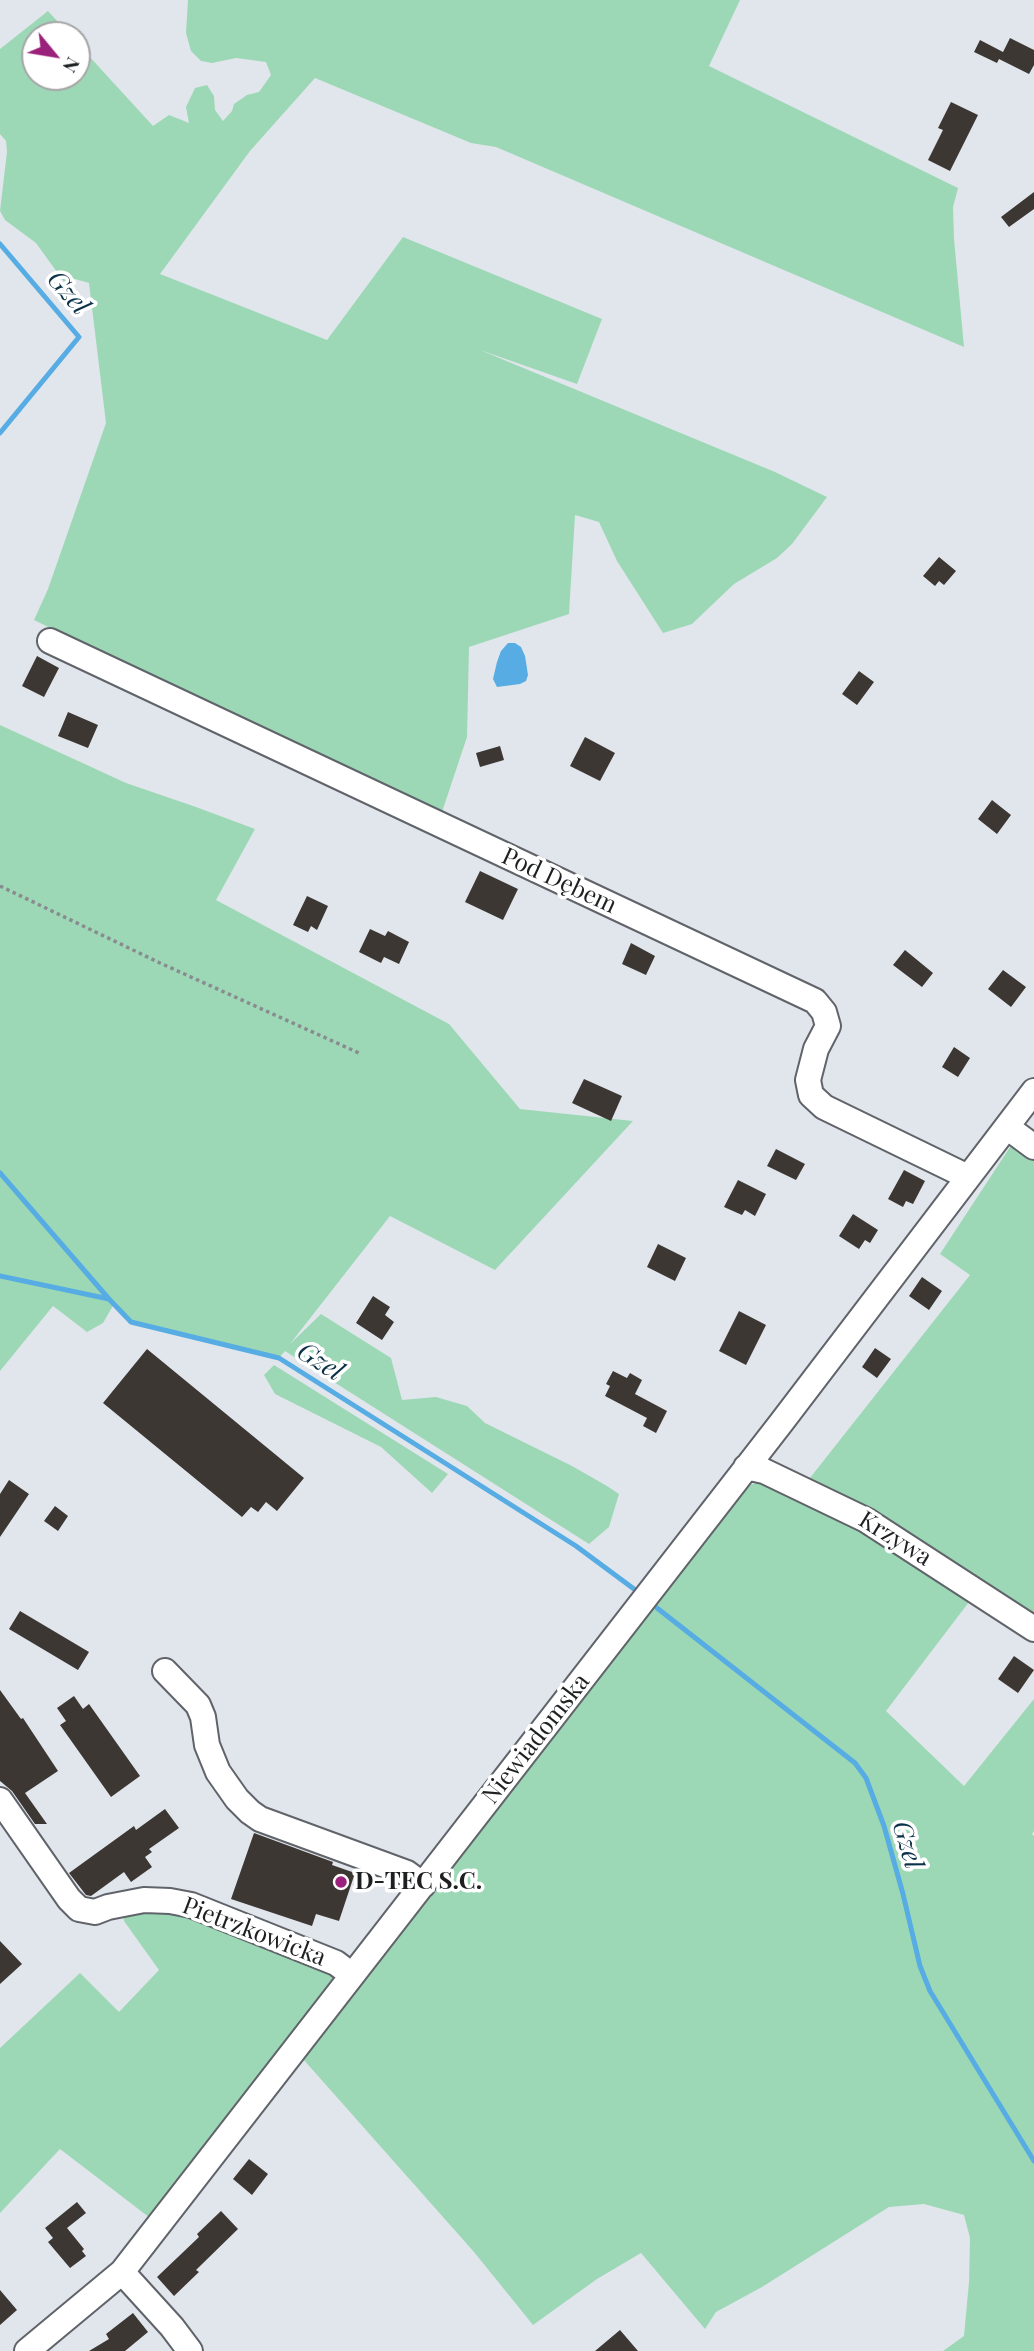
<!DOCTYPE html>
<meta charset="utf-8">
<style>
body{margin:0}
#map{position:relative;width:1034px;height:2351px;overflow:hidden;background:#e1e6ec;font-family:"Playfair Display",serif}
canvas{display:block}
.north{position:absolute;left:21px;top:21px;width:70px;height:70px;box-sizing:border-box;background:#fff;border:2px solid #a5a5a6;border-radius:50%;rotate:120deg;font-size:19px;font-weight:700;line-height:28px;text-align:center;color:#1d1f21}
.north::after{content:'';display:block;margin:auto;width:24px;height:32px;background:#9b227b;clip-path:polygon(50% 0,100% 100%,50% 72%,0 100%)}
</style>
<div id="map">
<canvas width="1034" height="2351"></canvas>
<div class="north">N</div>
</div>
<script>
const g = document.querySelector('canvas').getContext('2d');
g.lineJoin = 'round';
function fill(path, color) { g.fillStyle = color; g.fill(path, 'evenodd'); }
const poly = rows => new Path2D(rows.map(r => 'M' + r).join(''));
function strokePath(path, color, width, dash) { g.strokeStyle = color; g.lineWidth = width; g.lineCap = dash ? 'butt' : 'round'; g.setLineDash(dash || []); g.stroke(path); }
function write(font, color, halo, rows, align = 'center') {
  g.font = font + ' "Playfair Display",serif'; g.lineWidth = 7; g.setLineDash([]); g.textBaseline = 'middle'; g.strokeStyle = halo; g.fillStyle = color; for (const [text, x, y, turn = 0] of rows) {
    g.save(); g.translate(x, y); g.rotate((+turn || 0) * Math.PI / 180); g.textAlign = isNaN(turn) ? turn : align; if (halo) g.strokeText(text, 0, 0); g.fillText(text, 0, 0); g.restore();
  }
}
fill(poly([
 [188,0,740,0,709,66,958,188,953,207,954,239,964,347,496,147,471,143,315,78,250,151,160,274,327,340,403,237,602,319,577,384,480,350,775,472,827,497,792,544,777,558,734,584,692,624,663,633,617,561,599,522,575,515,569,614,469,647,467,737,440,818,304,745,301,751,34,620,48,589,106,423,89,283,75,279,67,286,36,243,5,220,0,211,7,152,6,141,0,134,0,49,48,11,70,35,35,35,35,77,77,77,77,43,153,126,169,115,189,123,186,107,195,88,207,85,214,96,215,110,223,121,232,111,234,104,247,95,259,92,271,75,266,62,236,58,212,63,201,61,191,51,186,33],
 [0,725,126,783,196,807,255,829,216,900,449,1024,520,1109,633,1121,495,1270,390,1216,290,1344,321,1314,391,1358,402,1400,436,1397,467,1406,485,1423,572,1466,607,1486,619,1494,609,1527,589,1544,285,1351,279,1358,131,1322,114,1304,103,1323,87,1332,53,1306,0,1371],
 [1012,1144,1034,1161,1034,1615,806,1483,970,1275,940,1254],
 [274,1365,448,1474,432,1493,381,1447,275,1394,264,1375],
 [762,1481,848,1521,918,1563,969,1602,886,1711,964,1786,1034,1699,1034,1831,1032,1834,1034,1836,1034,2351,943,2351,964,2336,969,2282,970,2238,964,2215,924,2204,889,2207,762,2287,716,2312,705,2329,641,2253,597,2279,533,2325,474,2252,303,2059,747,1486],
 [153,1907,175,1912,333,1975,334,1981,154,2221,60,2149,0,2213,0,2048,80,1973,119,2012,159,1970,124,1921,123,1914]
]), '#9dd8b6');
fill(poly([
 [508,643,515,643,521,647,525,656,528,675,526,681,520,684,497,687,493,679,497,662,501,651]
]), '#56ace3');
strokePath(poly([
 [0,244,79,337,0,433],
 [0,1173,109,1299,131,1322,279,1358,576,1546,634,1589],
 [0,1276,109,1299],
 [657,1608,855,1763,866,1778,884,1826,903,1894,920,1966,930,1991,1034,2161]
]), '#56ace3', 5);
fill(poly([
 [1010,38,1034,50,1034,65,1029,74,999,59,997,63,974,52,980,40,1003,52],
 [951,102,978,115,950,171,928,160,943,130,938,128],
 [1034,192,1034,209,1009,227,1001,217],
 [939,557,956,571,944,585,939,581,935,586,923,576],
 [37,656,59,668,44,697,22,686],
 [859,671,874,682,857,705,842,694],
 [68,712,98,725,88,748,58,736],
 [585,737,615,753,600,781,570,766],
 [500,746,504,760,480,767,476,753],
 [992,800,1011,815,997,834,978,819],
 [480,871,518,889,503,920,465,902],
 [307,896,328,906,317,930,311,926,308,932,293,925],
 [370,929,385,936,388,931,409,942,399,964,384,957,381,963,359,952],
 [631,943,655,956,646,975,622,964],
 [905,950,933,973,922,987,893,965],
 [1003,970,1026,987,1011,1007,988,989],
 [954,1047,970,1058,958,1077,942,1067],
 [584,1079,622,1096,611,1121,572,1103],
 [776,1149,805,1164,796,1180,767,1166],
 [904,1170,925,1181,913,1204,906,1201,903,1207,888,1199],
 [738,1180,766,1194,755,1216,745,1210,742,1215,724,1207],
 [853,1214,878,1230,870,1243,865,1240,859,1249,839,1236],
 [658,1244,686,1258,675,1281,647,1267],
 [922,1277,942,1291,929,1310,909,1296],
 [373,1296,390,1307,385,1315,394,1322,382,1340,356,1323],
 [739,1311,766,1325,746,1365,719,1351],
 [875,1348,891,1359,877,1378,862,1367],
 [147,1349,304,1478,277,1511,266,1502,258,1512,251,1507,242,1517,103,1403],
 [613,1371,627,1378,630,1373,642,1380,635,1394,667,1411,656,1433,643,1426,647,1418,605,1396,610,1386,606,1384],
 [9,1480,29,1494,0,1537,0,1494],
 [55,1506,68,1516,58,1531,44,1521],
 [20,1611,89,1652,78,1670,9,1629],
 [1014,1656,1034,1670,1018,1693,998,1679],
 [0,1690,21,1719,23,1718,58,1771,25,1793,47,1824,35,1824,12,1791,0,1781],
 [74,1696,83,1709,89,1704,140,1776,111,1797,60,1725,66,1721,57,1708],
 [165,1809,179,1828,149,1849,152,1852,145,1857,152,1867,131,1882,124,1872,91,1896,86,1895,69,1873,134,1826,136,1830],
 [254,1833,333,1862,332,1865,355,1873,339,1921,316,1914,312,1926,231,1899],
 [0,1941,22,1964,0,1984],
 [249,2159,268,2174,252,2195,233,2179],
 [77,2202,86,2213,67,2228,84,2249,82,2251,86,2256,70,2268,48,2242,53,2238,45,2228],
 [221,2211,238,2229,196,2270,199,2272,174,2296,157,2277,199,2237,197,2234],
 [0,2290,17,2310,0,2325],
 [133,2313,148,2332,125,2351,89,2351,109,2339,106,2334],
 [620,2330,638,2351,595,2351]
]), '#3c3733');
const minor = poly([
 [50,641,815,1001,824,1012,828,1026,816,1049,808,1080,811,1095,824,1107,968,1177],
 [1007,1127,1034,1147],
 [746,1467,764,1471,866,1520,1034,1629],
 [165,1671,198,1705,203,1717,207,1745,218,1772,237,1799,250,1812,260,1819,407,1873,423,1885],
 [0,1800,69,1899,79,1909,95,1912,108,1907,144,1900,170,1901,191,1905,336,1963,352,1975],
 [122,2272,172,2327,190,2351],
 [27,2351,122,2272,781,1423,1034,1091]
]);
strokePath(minor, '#60646a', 28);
strokePath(poly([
 [0,886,160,963,359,1053]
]), '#888c90', 3.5, [3.5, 3.5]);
strokePath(minor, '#fff', 24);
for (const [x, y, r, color] of [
 [341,1882,7,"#9b227b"]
]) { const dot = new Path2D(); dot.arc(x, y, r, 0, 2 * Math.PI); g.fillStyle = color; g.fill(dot); strokePath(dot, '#fff', 2.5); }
write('24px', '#1d1f21', '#fff', [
 ["Pod Dębem",559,881,25],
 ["Krzywa",895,1539,32],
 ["Niewiadomska",536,1739,-52],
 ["Pietrzkowicka",254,1932,21]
]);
write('bold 24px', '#1d1f21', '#fff', [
 ["D-TEC S.C.",355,1882]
], 'left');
write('italic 26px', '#0c3249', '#fff', [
 ["Gzel",68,293,49],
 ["Gzel",320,1362,32],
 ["Gzel",907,1845,73]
]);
</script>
